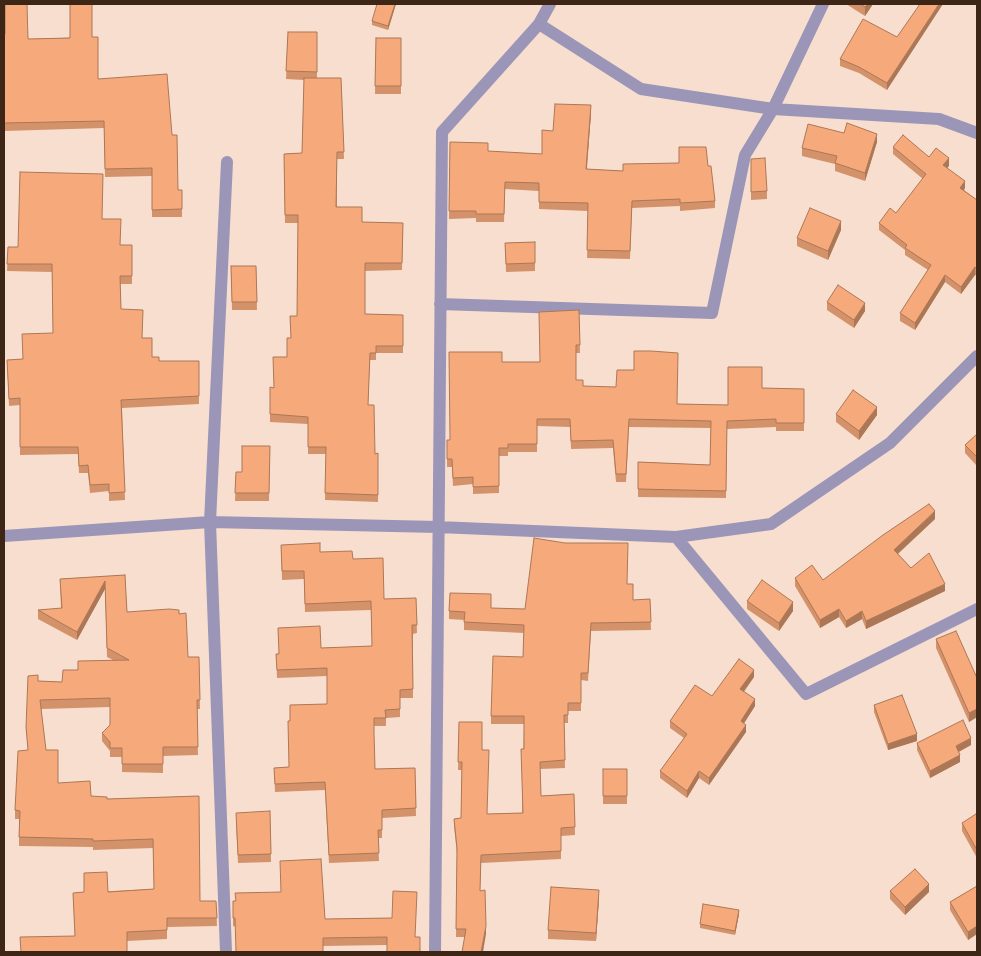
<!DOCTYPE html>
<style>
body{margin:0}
#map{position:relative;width:981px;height:956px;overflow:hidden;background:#f8decf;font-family:"Fira Sans Condensed",sans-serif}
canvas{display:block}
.frame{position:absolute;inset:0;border:5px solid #3e2617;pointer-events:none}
</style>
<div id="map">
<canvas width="981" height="956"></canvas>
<div class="frame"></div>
</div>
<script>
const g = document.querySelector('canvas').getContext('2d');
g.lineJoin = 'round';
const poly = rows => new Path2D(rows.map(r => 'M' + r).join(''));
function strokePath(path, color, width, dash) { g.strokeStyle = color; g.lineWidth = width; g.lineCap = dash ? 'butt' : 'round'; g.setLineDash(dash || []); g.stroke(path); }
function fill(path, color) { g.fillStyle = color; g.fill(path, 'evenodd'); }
strokePath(poly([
 [539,24,641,89,773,109,939,119,977,133],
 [440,304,712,313,745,155,773,109,823,4],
 [4,536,210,522,438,527,676,537,771,524,890,443,977,356],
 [676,537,806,694,977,609],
 [226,952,210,522,227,162],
 [435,952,442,132,539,24,550,4]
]), '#9b96b7', 12);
fill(poly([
 [396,4,388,30,372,25,372,21],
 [846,4,873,4,865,16],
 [288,32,317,32,317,78,341,78,344,159,337,159,337,207,362,222,403,223,402,270,365,271,365,314,403,315,403,353,376,353,376,360,370,360,368,405,375,454,378,453,378,502,325,500,326,454,308,454,308,424,270,422,270,387,274,388,287,357,291,338,290,316,297,316,298,223,285,223,284,154,302,153,304,80,286,79],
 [4,34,28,39,92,37,98,79,172,135,178,190,182,190,182,217,152,217,152,176,105,177,104,128,4,131],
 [897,37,887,90,859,73,840,66,840,59],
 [376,38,401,38,401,94,375,94],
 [591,113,587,169,623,171,708,166,715,201,715,208,680,211,680,206,632,208,630,259,587,258,588,211,539,209,539,191,505,189,504,222,476,222,476,218,449,219,450,142,488,151,542,154,553,131],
 [877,142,865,181,835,171,835,164,802,156,802,148],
 [893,147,929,157,949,166,947,168,965,188,964,190,977,200,977,276,975,275,961,294,945,282,915,330,900,321,900,313,928,270,905,255,905,250,879,230,879,223,896,213,923,179,893,154],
 [751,159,767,191,767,199,751,200],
 [102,219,120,245,132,245,132,284,120,284,121,309,143,338,152,357,159,361,199,361,199,404,122,408,125,500,109,501,109,491,90,493,88,473,79,473,78,454,20,455,20,405,9,406,7,360,22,359,53,333,52,272,7,271,8,247,18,247],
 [841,230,828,260,797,246,797,238],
 [535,242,535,271,506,272,505,243],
 [231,266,256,266,257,310,232,310],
 [827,302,865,311,854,328,827,310],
 [579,310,580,353,576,353,576,380,583,386,677,404,728,405,762,388,804,389,804,431,776,431,776,427,727,429,726,498,638,497,638,462,710,465,711,428,629,427,626,482,616,482,613,448,571,449,570,427,537,426,537,452,508,452,508,456,499,456,499,493,473,494,473,484,453,486,452,467,447,467,447,440,450,440,502,362,539,362],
 [836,414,877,415,859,440,836,422],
 [977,434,977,466,965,453,965,445],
 [270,446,269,501,235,501,236,472,242,472],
 [935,519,898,554,911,568,945,591,866,629,862,619,846,628,839,617,820,628,795,586,795,578,823,580],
 [281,545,320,552,353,559,384,599,416,598,417,633,413,634,413,698,400,698,400,717,386,718,386,726,374,726,374,734,375,769,415,768,416,816,382,818,382,838,378,838,379,861,329,863,325,790,275,792,274,768,289,767,290,721,327,704,327,676,277,678,276,654,321,648,372,646,371,610,305,612,304,579,282,580],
 [125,575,127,612,179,614,188,657,199,657,200,709,197,709,198,755,163,756,163,773,122,772,122,757,110,757,110,751,102,741,102,733,110,725,110,707,41,709,46,750,58,783,91,796,107,799,199,796,200,901,216,901,217,926,167,927,167,939,127,941,75,936,73,893,154,889,153,848,93,850,93,847,19,846,19,819,15,819,15,810,28,750,26,727,38,681,62,682,78,670,113,660,107,657,105,589,77,640,38,619,38,610,61,609,60,579],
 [627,584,633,600,650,599,651,630,591,631,588,681,581,680,581,711,568,711,568,723,564,723,565,768,540,769,541,796,574,794,575,835,561,836,561,859,481,863,480,891,486,934,465,937,456,937,457,854,454,826,454,819,461,818,462,770,458,770,459,722,482,750,487,814,522,813,524,724,491,724,491,716,523,657,524,633,464,630,464,620,449,619,449,611,491,608,525,609],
 [747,601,793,611,779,631,747,609],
 [936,639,977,678,977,717,969,722,936,648],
 [754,677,744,692,755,706,744,723,746,732,709,785,699,778,687,798,660,778,660,771,684,738,670,728,670,721,712,696],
 [874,705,917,741,888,750,874,712],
 [917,743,971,745,959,752,960,762,930,778,917,750],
 [603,769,627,769,627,804,603,804],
 [270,811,271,862,238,863,236,821],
 [977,816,977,858,962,831,962,823],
 [977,886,977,934,968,940,950,910,950,902],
 [890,891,929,892,905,915,890,899],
 [417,892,387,945,323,946,233,926,233,901,325,919,392,918],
 [599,898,596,941,548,939,548,930],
 [739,914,735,935,700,928,700,924]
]), '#d4926a');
fill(poly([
 [395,4,396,4,388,30,388,26],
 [868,4,873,4,865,16,865,7],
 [939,4,943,4,887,90,887,83],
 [591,105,591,113,586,176,586,169],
 [877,134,877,142,865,181,865,173],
 [949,158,949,166,943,172,943,165],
 [965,181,965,188,960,195,960,188],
 [841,221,841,230,828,260,828,251],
 [975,267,975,275,961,294,961,287],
 [945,275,945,282,915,330,915,323],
 [865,303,865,311,854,328,854,320],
 [877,407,877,415,859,440,859,431],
 [935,511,935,519,894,557,894,550],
 [105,581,105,589,77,640,77,632],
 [945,584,945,591,866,629,866,621],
 [793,602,793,611,779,631,779,623],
 [839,609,839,617,820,628,820,620],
 [862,611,862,619,846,628,846,621],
 [754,670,754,677,740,696,740,689],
 [755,699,755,706,741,728,741,721],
 [977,709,977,717,969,722,969,713],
 [746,725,746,732,709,785,709,778],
 [917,734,917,741,888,750,888,744],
 [971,738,971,745,956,753,956,746],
 [960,755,960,762,930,778,930,771],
 [699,771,699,778,687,798,687,791],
 [929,884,929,892,905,915,905,907],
 [599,890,599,898,596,941,596,933],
 [739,910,739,914,735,935,735,931],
 [486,926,486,934,483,952,481,952],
 [977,926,977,934,968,940,968,932]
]), '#ac7756');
const building = poly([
 [5,4,27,4,28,39,70,38,70,4,92,4,92,37,98,37,98,79,167,74,172,135,177,135,178,190,182,190,182,209,152,210,152,168,105,169,104,121,4,123,4,34,5,34,5,4],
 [377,4,395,4,388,26,372,21,377,4],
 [860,4,868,4,865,7,860,4],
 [920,4,939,4,887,83,859,67,840,59,863,19,897,37,920,4],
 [288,32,317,32,317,72,286,71,288,32],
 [376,38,401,38,401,86,375,86,376,38],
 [304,78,341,78,344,152,337,152,336,207,362,207,362,222,403,223,402,263,365,263,365,314,403,315,403,346,376,346,376,353,370,353,368,405,374,405,375,454,378,453,378,495,325,493,326,447,308,447,308,417,270,414,270,387,274,388,273,357,287,357,287,338,291,338,290,316,297,316,298,215,285,215,284,154,302,153,304,78],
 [555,104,591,105,586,169,623,171,623,164,679,163,679,147,706,147,708,166,711,166,715,201,680,203,680,199,632,201,630,251,587,250,588,203,539,202,539,183,505,182,504,214,476,214,476,211,449,211,450,142,488,143,488,151,542,154,542,130,553,131,555,104],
 [847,123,877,134,865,173,835,163,837,156,802,148,808,124,844,133,847,123],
 [903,135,929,157,936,148,949,158,943,165,965,181,960,188,977,200,977,269,975,267,961,287,945,275,915,323,900,313,931,265,905,248,907,245,879,223,890,208,896,213,926,174,893,147,903,135],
 [765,158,767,191,751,192,751,159,765,158],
 [20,172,103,174,102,219,121,219,120,245,132,245,132,276,120,276,121,309,143,310,142,338,152,338,152,357,159,357,159,361,199,361,199,396,121,400,125,492,109,493,109,484,90,485,88,465,79,466,78,447,20,447,20,398,9,399,7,360,23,359,22,334,53,333,52,264,7,264,8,247,18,247,20,172],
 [810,208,841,221,828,251,797,238,810,208],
 [535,242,535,263,506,264,505,243,535,242],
 [231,266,256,266,257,302,232,302,231,266],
 [838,285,865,303,854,320,827,302,838,285],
 [579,310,580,345,576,345,576,380,583,380,583,386,616,387,617,370,634,370,634,351,651,351,678,353,677,404,728,405,728,367,762,367,762,388,804,389,804,423,776,423,776,419,727,421,726,491,638,489,638,462,710,465,711,421,629,419,626,474,616,474,613,440,571,441,570,419,537,419,537,444,508,444,508,448,499,448,499,486,473,487,473,477,453,478,452,459,447,459,447,440,450,440,449,352,502,352,502,362,540,362,539,312,579,310],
 [853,390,877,407,859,431,836,414,853,390],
 [977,434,977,457,965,445,977,434],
 [242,446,270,446,269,493,235,493,236,472,242,472,242,446],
 [929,504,935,511,894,550,911,568,929,553,945,584,866,621,862,611,846,621,839,609,820,620,795,578,812,565,823,580,883,535,929,504],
 [534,538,565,543,628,543,627,584,633,584,633,600,650,599,651,622,591,623,588,673,581,673,581,703,568,703,568,715,564,715,565,760,540,762,541,796,574,794,575,827,561,828,561,851,481,855,480,891,485,890,486,926,481,952,462,952,466,929,456,929,457,848,454,819,461,818,462,762,458,762,459,722,482,722,482,750,489,750,487,814,523,813,521,749,524,749,524,716,491,716,493,656,523,657,524,625,464,622,465,612,449,611,450,593,491,594,491,608,525,609,534,538],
 [320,543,320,552,352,551,353,559,383,558,384,599,416,598,417,625,412,625,413,689,400,690,400,709,385,710,386,718,374,718,374,733,375,769,415,768,416,808,382,810,382,830,378,830,379,853,329,855,325,782,275,784,274,768,289,767,288,721,290,721,290,705,327,704,327,668,277,670,276,654,279,654,278,628,320,626,321,648,372,646,371,601,305,604,304,571,282,571,281,545,320,543],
 [125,575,127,612,169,609,179,610,179,614,186,613,188,657,199,657,200,700,197,700,198,747,163,747,163,764,122,764,122,748,110,748,110,742,102,733,110,725,110,698,40,700,46,750,58,750,58,783,90,781,91,796,107,797,107,799,199,796,200,901,216,901,217,918,167,918,167,930,127,932,127,952,21,952,20,937,75,936,73,893,84,892,84,873,107,872,108,892,154,889,153,839,93,841,93,839,19,837,20,811,15,810,18,751,28,750,26,727,28,676,38,675,38,681,62,682,63,670,78,670,78,661,129,660,107,648,105,581,77,632,38,610,62,608,60,579,125,575],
 [762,580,793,602,779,623,747,601,762,580],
 [956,631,977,678,977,709,969,713,936,639,956,631],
 [739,659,754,670,740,689,755,699,741,721,746,725,709,778,699,771,687,791,660,771,687,734,670,721,695,685,712,696,739,659],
 [902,695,917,734,888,744,874,705,902,695],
 [963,720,971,738,956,746,960,755,930,771,917,743,963,720],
 [603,769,627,769,627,796,603,796,603,769],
 [270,811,271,854,238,855,236,813,270,811],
 [976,814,977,816,977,850,962,823,976,814],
 [321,859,325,919,392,918,393,891,417,892,415,937,420,937,420,952,387,952,387,937,323,938,323,952,236,952,235,918,233,918,233,901,236,901,235,893,281,892,280,861,321,859],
 [915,869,929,884,905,907,890,891,915,869],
 [977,886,977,926,968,932,950,902,977,886],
 [551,887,599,890,596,933,548,930,551,887],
 [703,904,739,910,735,931,700,924,703,904]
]);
fill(building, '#f6aa7b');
strokePath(building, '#ac7756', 1);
</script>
